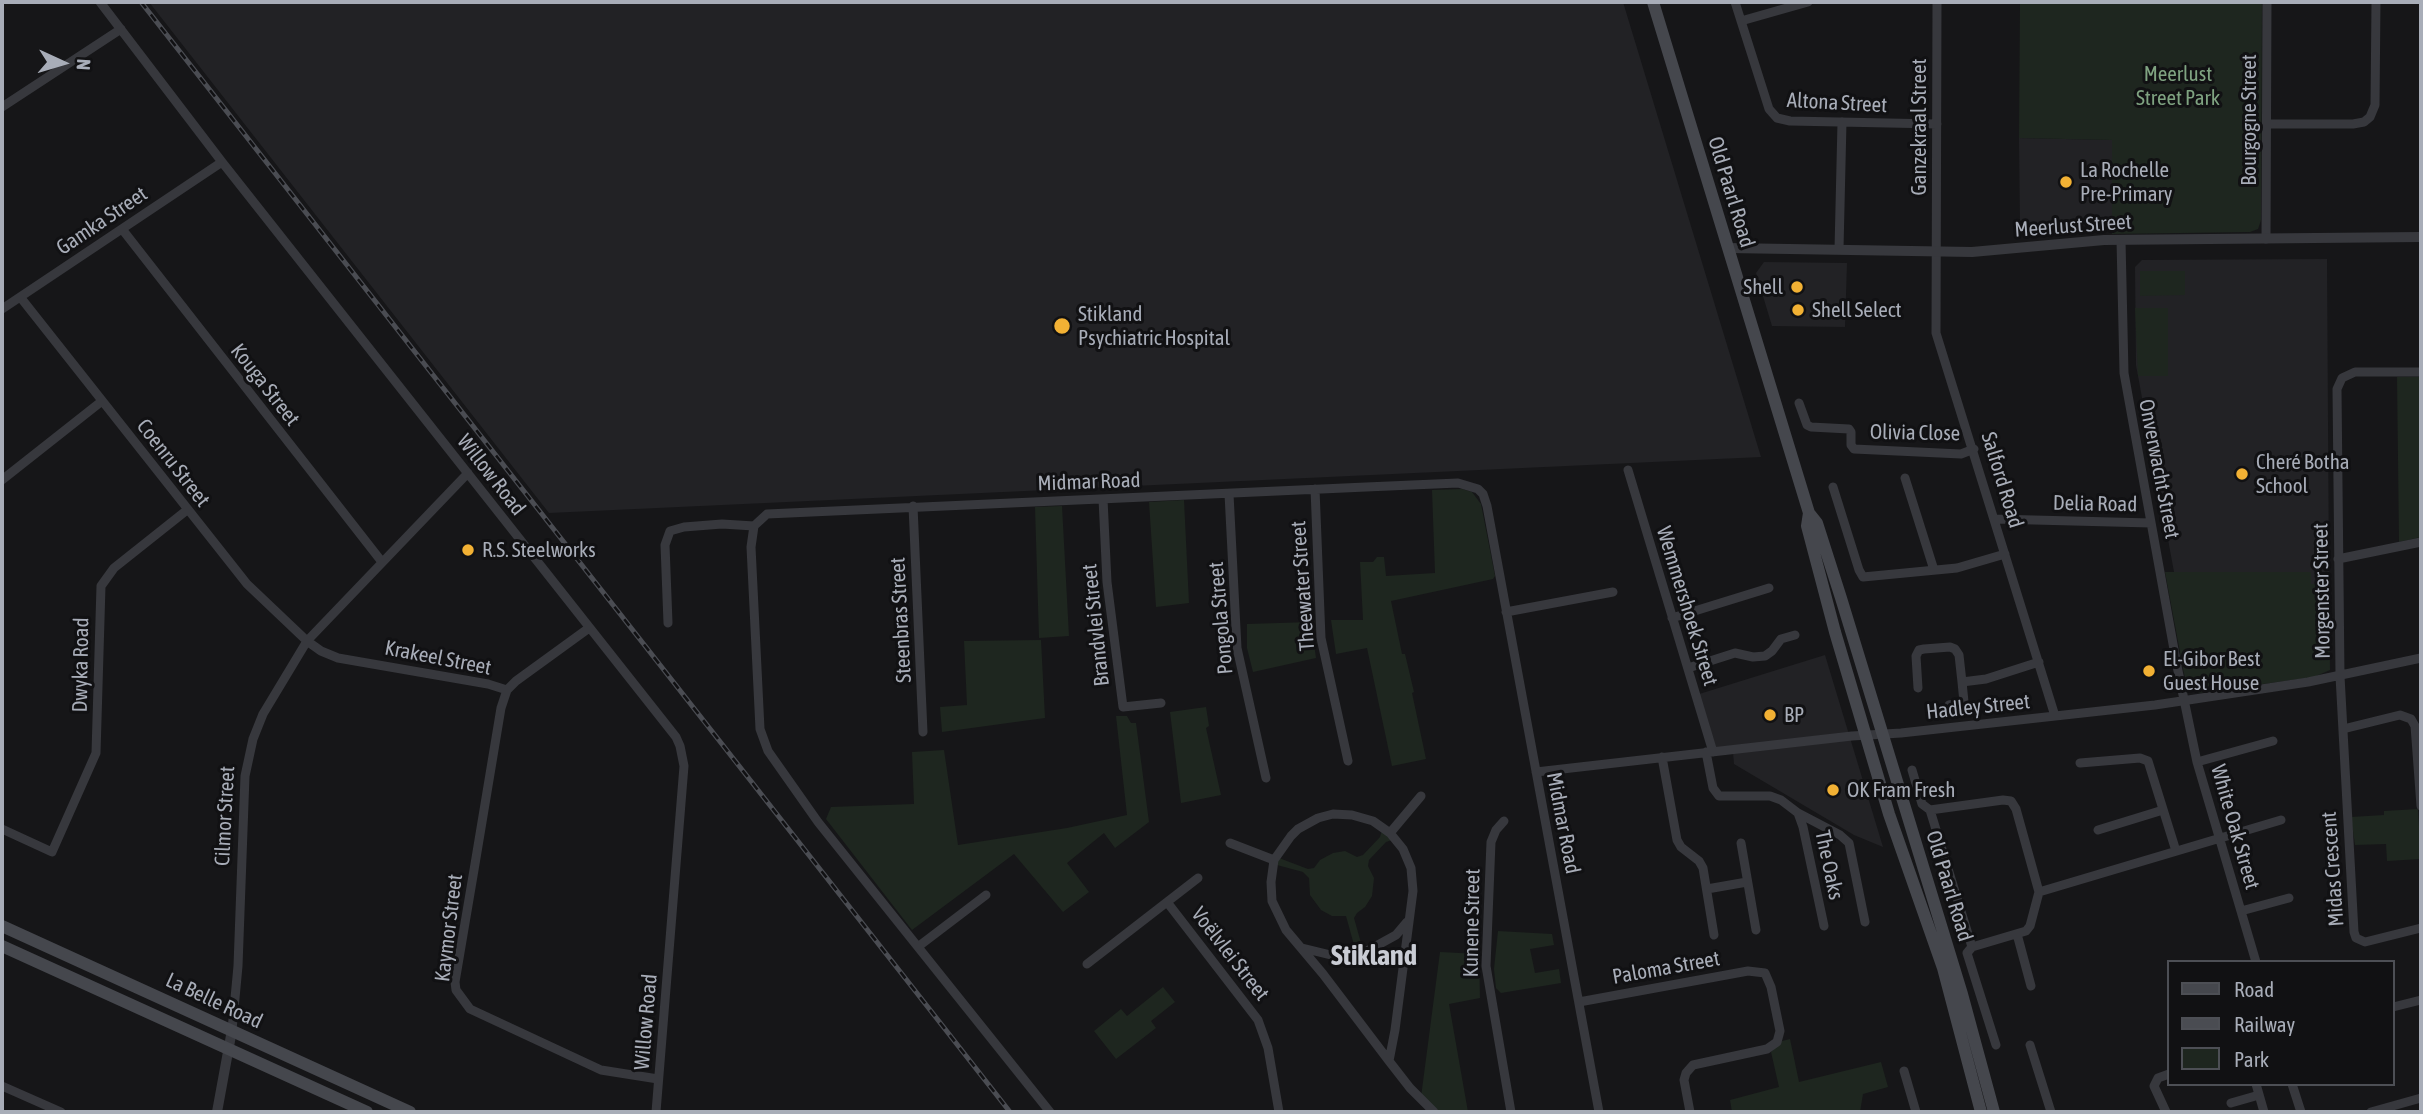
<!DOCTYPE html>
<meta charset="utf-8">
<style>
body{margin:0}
#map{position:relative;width:2423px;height:1114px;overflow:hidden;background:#161618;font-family:"Asap Condensed",sans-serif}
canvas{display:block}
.frame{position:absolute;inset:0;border:4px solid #a8adb8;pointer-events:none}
.legend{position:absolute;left:2167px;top:960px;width:228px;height:126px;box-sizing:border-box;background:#111113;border:2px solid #4d4f55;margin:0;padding:9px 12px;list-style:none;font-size:21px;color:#a8adb8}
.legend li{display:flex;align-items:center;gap:14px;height:35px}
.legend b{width:35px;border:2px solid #4d4f55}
.north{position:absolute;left:28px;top:28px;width:70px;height:70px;-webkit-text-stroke:5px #111113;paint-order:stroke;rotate:94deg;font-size:19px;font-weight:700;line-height:28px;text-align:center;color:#a8adb8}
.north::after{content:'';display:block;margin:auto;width:24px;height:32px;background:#a8adb8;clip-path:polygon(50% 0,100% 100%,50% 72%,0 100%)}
</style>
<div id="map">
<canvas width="2423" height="1114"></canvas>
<div class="frame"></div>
<ul class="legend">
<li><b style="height:9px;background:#45474d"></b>Road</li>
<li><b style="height:9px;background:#4a4c52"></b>Railway</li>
<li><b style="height:19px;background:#1e261f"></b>Park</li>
</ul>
<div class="north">N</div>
</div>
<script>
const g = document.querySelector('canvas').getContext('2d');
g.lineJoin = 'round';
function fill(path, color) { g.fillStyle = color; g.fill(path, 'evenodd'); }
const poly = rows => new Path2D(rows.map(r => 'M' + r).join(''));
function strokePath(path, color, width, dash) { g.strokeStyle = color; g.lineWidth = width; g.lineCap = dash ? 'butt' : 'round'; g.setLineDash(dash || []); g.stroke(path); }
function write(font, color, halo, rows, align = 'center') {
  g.font = font + ' "Asap Condensed",sans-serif'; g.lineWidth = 6; g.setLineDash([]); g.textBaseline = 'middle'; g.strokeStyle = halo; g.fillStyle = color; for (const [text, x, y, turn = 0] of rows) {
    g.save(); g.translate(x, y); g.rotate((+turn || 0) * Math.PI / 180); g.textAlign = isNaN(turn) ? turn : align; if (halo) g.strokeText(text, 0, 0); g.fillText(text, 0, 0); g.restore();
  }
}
fill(poly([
 [149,2,1623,2,1761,457,549,513],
 [2019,138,2112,140,2112,225,2020,226],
 [2327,259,2329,584,2311,584,2311,572,2174,572,2136,365,2135,267,2142,260],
 [1764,262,1847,263,1845,327,1772,326,1756,273],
 [1825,655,1883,847,1854,835,1734,764,1733,752,1712,753,1696,695]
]), '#222225');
fill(poly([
 [2020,2,2262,2,2261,220,2258,229,2250,232,2112,234,2112,140,2019,138],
 [2140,271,2185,271,2185,295,2140,296],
 [2135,308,2168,308,2168,376,2138,376],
 [2397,377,2421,377,2421,537,2399,542],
 [1462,489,1472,492,1481,504,1495,576,1493,579,1391,601,1402,654,1405,654,1414,692,1412,693,1426,759,1392,766,1367,648,1336,654,1331,620,1363,620,1360,562,1373,562,1377,557,1384,557,1386,576,1435,573,1432,490],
 [1184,500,1189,603,1156,607,1149,502],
 [1062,506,1069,636,1039,638,1035,507],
 [2165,572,2311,572,2311,584,2329,584,2330,670,2314,677,2198,693,2191,690,2186,684],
 [1311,622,1316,658,1253,672,1247,648,1247,624],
 [1041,640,1045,718,942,732,940,707,967,705,964,641],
 [1206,707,1209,726,1206,728,1221,795,1181,803,1170,712],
 [1116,716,1127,716,1131,723,1136,723,1149,822,1115,848,1104,833,1067,863,1089,892,1063,912,1014,854,912,930,826,819,831,807,914,804,912,752,944,750,958,845,1067,828,1127,815],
 [2418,809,2421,859,2387,861,2386,844,2355,845,2351,817,2384,815,2384,811],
 [1382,830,1392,840,1386,842,1369,860,1368,866,1374,878,1372,896,1365,907,1357,913,1354,918,1361,943,1366,947,1352,951,1354,945,1346,916,1332,916,1321,910,1310,895,1309,878,1303,872,1277,865,1279,858,1308,869,1314,868,1320,860,1333,853,1345,851,1357,857,1363,855,1380,837],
 [1498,931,1552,934,1554,945,1530,949,1535,973,1559,969,1561,983,1501,993,1496,988,1494,969],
 [1440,952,1478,954,1479,956,1480,998,1449,1004,1468,1112,1440,1112,1421,1097],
 [1163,987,1175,1002,1151,1021,1156,1028,1116,1059,1094,1031,1121,1009,1127,1016],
 [1790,1039,1799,1082,1881,1062,1888,1087,1863,1094,1860,1112,1732,1112,1730,1100,1779,1087,1771,1052,1782,1041]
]), '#1e261f');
strokePath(poly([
 [100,2,222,162,676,737,680,746,684,766,656,1112],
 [1735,2,1769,109,1777,118,1790,121,1937,124],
 [1937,2,1936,333,2055,716],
 [1741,21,1808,2],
 [2,107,121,29],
 [2267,124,2353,124,2364,122,2370,117,2375,105,2376,2],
 [122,229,382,562],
 [2266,239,2267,2],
 [2121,240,2124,373,2177,666,2197,762,2256,962],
 [1839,249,1842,122],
 [21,298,247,584,307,641,321,651,338,658,488,684,507,690,516,681,589,628],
 [2,309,222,162],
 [2421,372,2355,372,2342,378,2337,389,2340,676,2354,932,2356,938,2365,942,2421,928],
 [1799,403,1807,425,1811,427,1849,429,1851,432,1851,445,1854,449,1961,454,1974,449],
 [1628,470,1713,752],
 [1905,478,1934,570],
 [2,480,102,401],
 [1833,487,1859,570,1863,577,1957,568,2005,554],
 [1315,489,1321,638,1348,761],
 [1229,494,1237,648,1266,778],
 [1103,499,1107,582,1123,707,1161,703],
 [913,506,923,732],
 [1995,519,2151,523],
 [2338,559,2421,542],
 [1506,612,1613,592],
 [1672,618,1769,588],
 [668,623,665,545,670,531,684,527,722,524,754,526],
 [1688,668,1735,653,1753,657,1765,656,1772,651,1781,639,1795,635],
 [1918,688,1916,656,1919,650,1924,649,1950,647,1955,649,1959,655,1962,682],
 [507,690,501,708,475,864,455,982,456,990,470,1009,601,1070,658,1079],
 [1949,705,1964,702,1962,682,1986,679,2039,662],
 [2343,729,2400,715,2411,719,2415,726,2421,806],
 [1706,752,1713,788,1719,796,1770,796,1781,800,1798,813,1803,827,1824,926],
 [1662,757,1677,840,1681,847,1699,861,1703,868,1714,935],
 [2197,762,2273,741],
 [2080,763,2140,758,2148,761,2176,851],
 [1912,770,1922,804,1930,810,1972,947,1967,953,1996,1045],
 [1536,772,1852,736,1901,733,2155,705,2308,682,2421,658],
 [1930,810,2003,800,2011,801,2016,809,2039,892,2030,926,2026,931,1972,947],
 [1798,813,1840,835,1849,843,1865,922],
 [1504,821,1496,830,1491,842,1486,966,1511,1112],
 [2,829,52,852,96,753,101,586,114,568,187,510],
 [2098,830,2163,810],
 [1390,833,1421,796],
 [1230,843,1274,860],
 [1741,843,1756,930],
 [1707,889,1747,882],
 [2039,892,2281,820],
 [1167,902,1258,1020,1268,1048,1279,1112],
 [2241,911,2289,898],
 [2017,934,2031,986],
 [919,946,986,895],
 [1302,948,1335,956,1367,951,1396,935,1407,922],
 [1087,964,1198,878],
 [1579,1002,1748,971,1765,973,1771,987,1780,1031,1777,1042,1767,1049,1693,1065,1686,1073,1684,1080,1690,1112],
 [2393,1007,2421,1000],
 [232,1030,238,966,245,776,253,739,263,714,307,641,468,473],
 [2030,1045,2051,1112],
 [1389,1061,1395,1030,1413,891,1411,868,1403,849,1390,833,1373,821,1352,815,1333,814,1318,818,1298,829,1291,836,1274,860,1271,882,1272,901,1286,930,1323,974,1389,1061,1410,1088,1434,1112],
 [1904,1071,1916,1112],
 [2256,1084,2264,1112],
 [2292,1084,2301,1112],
 [2,1086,61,1112],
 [2231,1103,2259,1095],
 [1050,1112,818,822,768,751,760,729,751,547,754,526,767,514,1366,487,1458,483,1478,489,1483,494,1487,506,1599,1112],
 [2166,1112,2154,1086,2158,1078,2169,1074],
 [2371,1112,2421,1098]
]), '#37383d', 9);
strokePath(poly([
 [1728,248,1972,252,2104,240,2421,237],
 [217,1112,232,1030]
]), '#37383d', 10);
strokePath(poly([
 [1653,2,1809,513,1817,523,1841,598,1962,994,1994,1112],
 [1809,513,1807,526,1835,632,1889,814,1943,968,1981,1112],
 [2,926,410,1112],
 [2,946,367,1112]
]), '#45474d', 12);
const rail = poly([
 [141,2,1010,1112]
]);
strokePath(rail, '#4a4c52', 5);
strokePath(rail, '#111113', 2.5, [8]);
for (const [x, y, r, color] of [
 [2066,182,7,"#f2b134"],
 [1797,287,7,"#f2b134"],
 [1798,310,7,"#f2b134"],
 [1062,326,9,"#f2b134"],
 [2242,474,7,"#f2b134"],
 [468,550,7,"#f2b134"],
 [2149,671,7,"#f2b134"],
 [1770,715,7,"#f2b134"],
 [1833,790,7,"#f2b134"]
]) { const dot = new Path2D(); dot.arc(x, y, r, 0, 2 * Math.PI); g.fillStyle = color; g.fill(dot); strokePath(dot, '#111113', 2.5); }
write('21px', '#7fa381', '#111113', [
 ["Meerlust",2178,74],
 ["Street Park",2178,98]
]);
write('21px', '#a8adb8', '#111113', [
 ["Altona Street",1837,103,3],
 ["Bourgogne Street",2249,120,-90],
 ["Ganzekraal Street",1919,127,-90],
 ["Old Paarl Road",1731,192,73],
 ["Gamka Street",102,221,-34],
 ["Meerlust Street",2073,226,-4],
 ["Kouga Street",265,385,52],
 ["Olivia Close",1915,433,1],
 ["Coenru Street",173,463,52],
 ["Onverwacht Street",2159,469,79],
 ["Willow Road",491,475,52],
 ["Salford Road",2002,480,73],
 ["Midmar Road",1089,482,-2],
 ["Delia Road",2095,504,1],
 ["Theewater Street",1303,586,-94],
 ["Morgenster Street",2322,591,-91],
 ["Wemmershoek Street",1687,606,73],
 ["Pongola Street",1221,618,-95],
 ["Steenbras Street",901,620,-93],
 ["Brandvlei Street",1096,625,-96],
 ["Krakeel Street",438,658,11],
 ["Dwyka Road",81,665,-89],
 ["Hadley Street",1978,707,-6],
 ["Cilmor Street",225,816,-87],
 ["Midmar Road",1563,823,79],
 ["White Oak Street",2235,827,74],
 ["The Oaks",1829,865,78],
 ["Midas Crescent",2333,869,-94],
 ["Old Paarl Road",1949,886,73],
 ["Kunene Street",1472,923,-89],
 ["Kaymor Street",449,928,-83],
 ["Voëlvlei Street",1230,954,52],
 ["Paloma Street",1666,968,-10],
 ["La Belle Road",214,1001,25],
 ["Willow Road",646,1022,-85]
]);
write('21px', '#a8adb8', '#111113', [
 ["La Rochelle",2080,170],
 ["Pre-Primary",2080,194],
 ["Shell",1783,287,"right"],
 ["Shell Select",1812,310],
 ["Stikland",1078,314],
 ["Psychiatric Hospital",1078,338],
 ["Cheré Botha",2256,462],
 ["School",2256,486],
 ["R.S. Steelworks",482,550],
 ["El-Gibor Best",2163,659],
 ["Guest House",2163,683],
 ["BP",1784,715],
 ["OK Fram Fresh",1847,790]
], 'left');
write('bold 28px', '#c9ccd4', '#111113', [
 ["Stikland",1374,956]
]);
</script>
